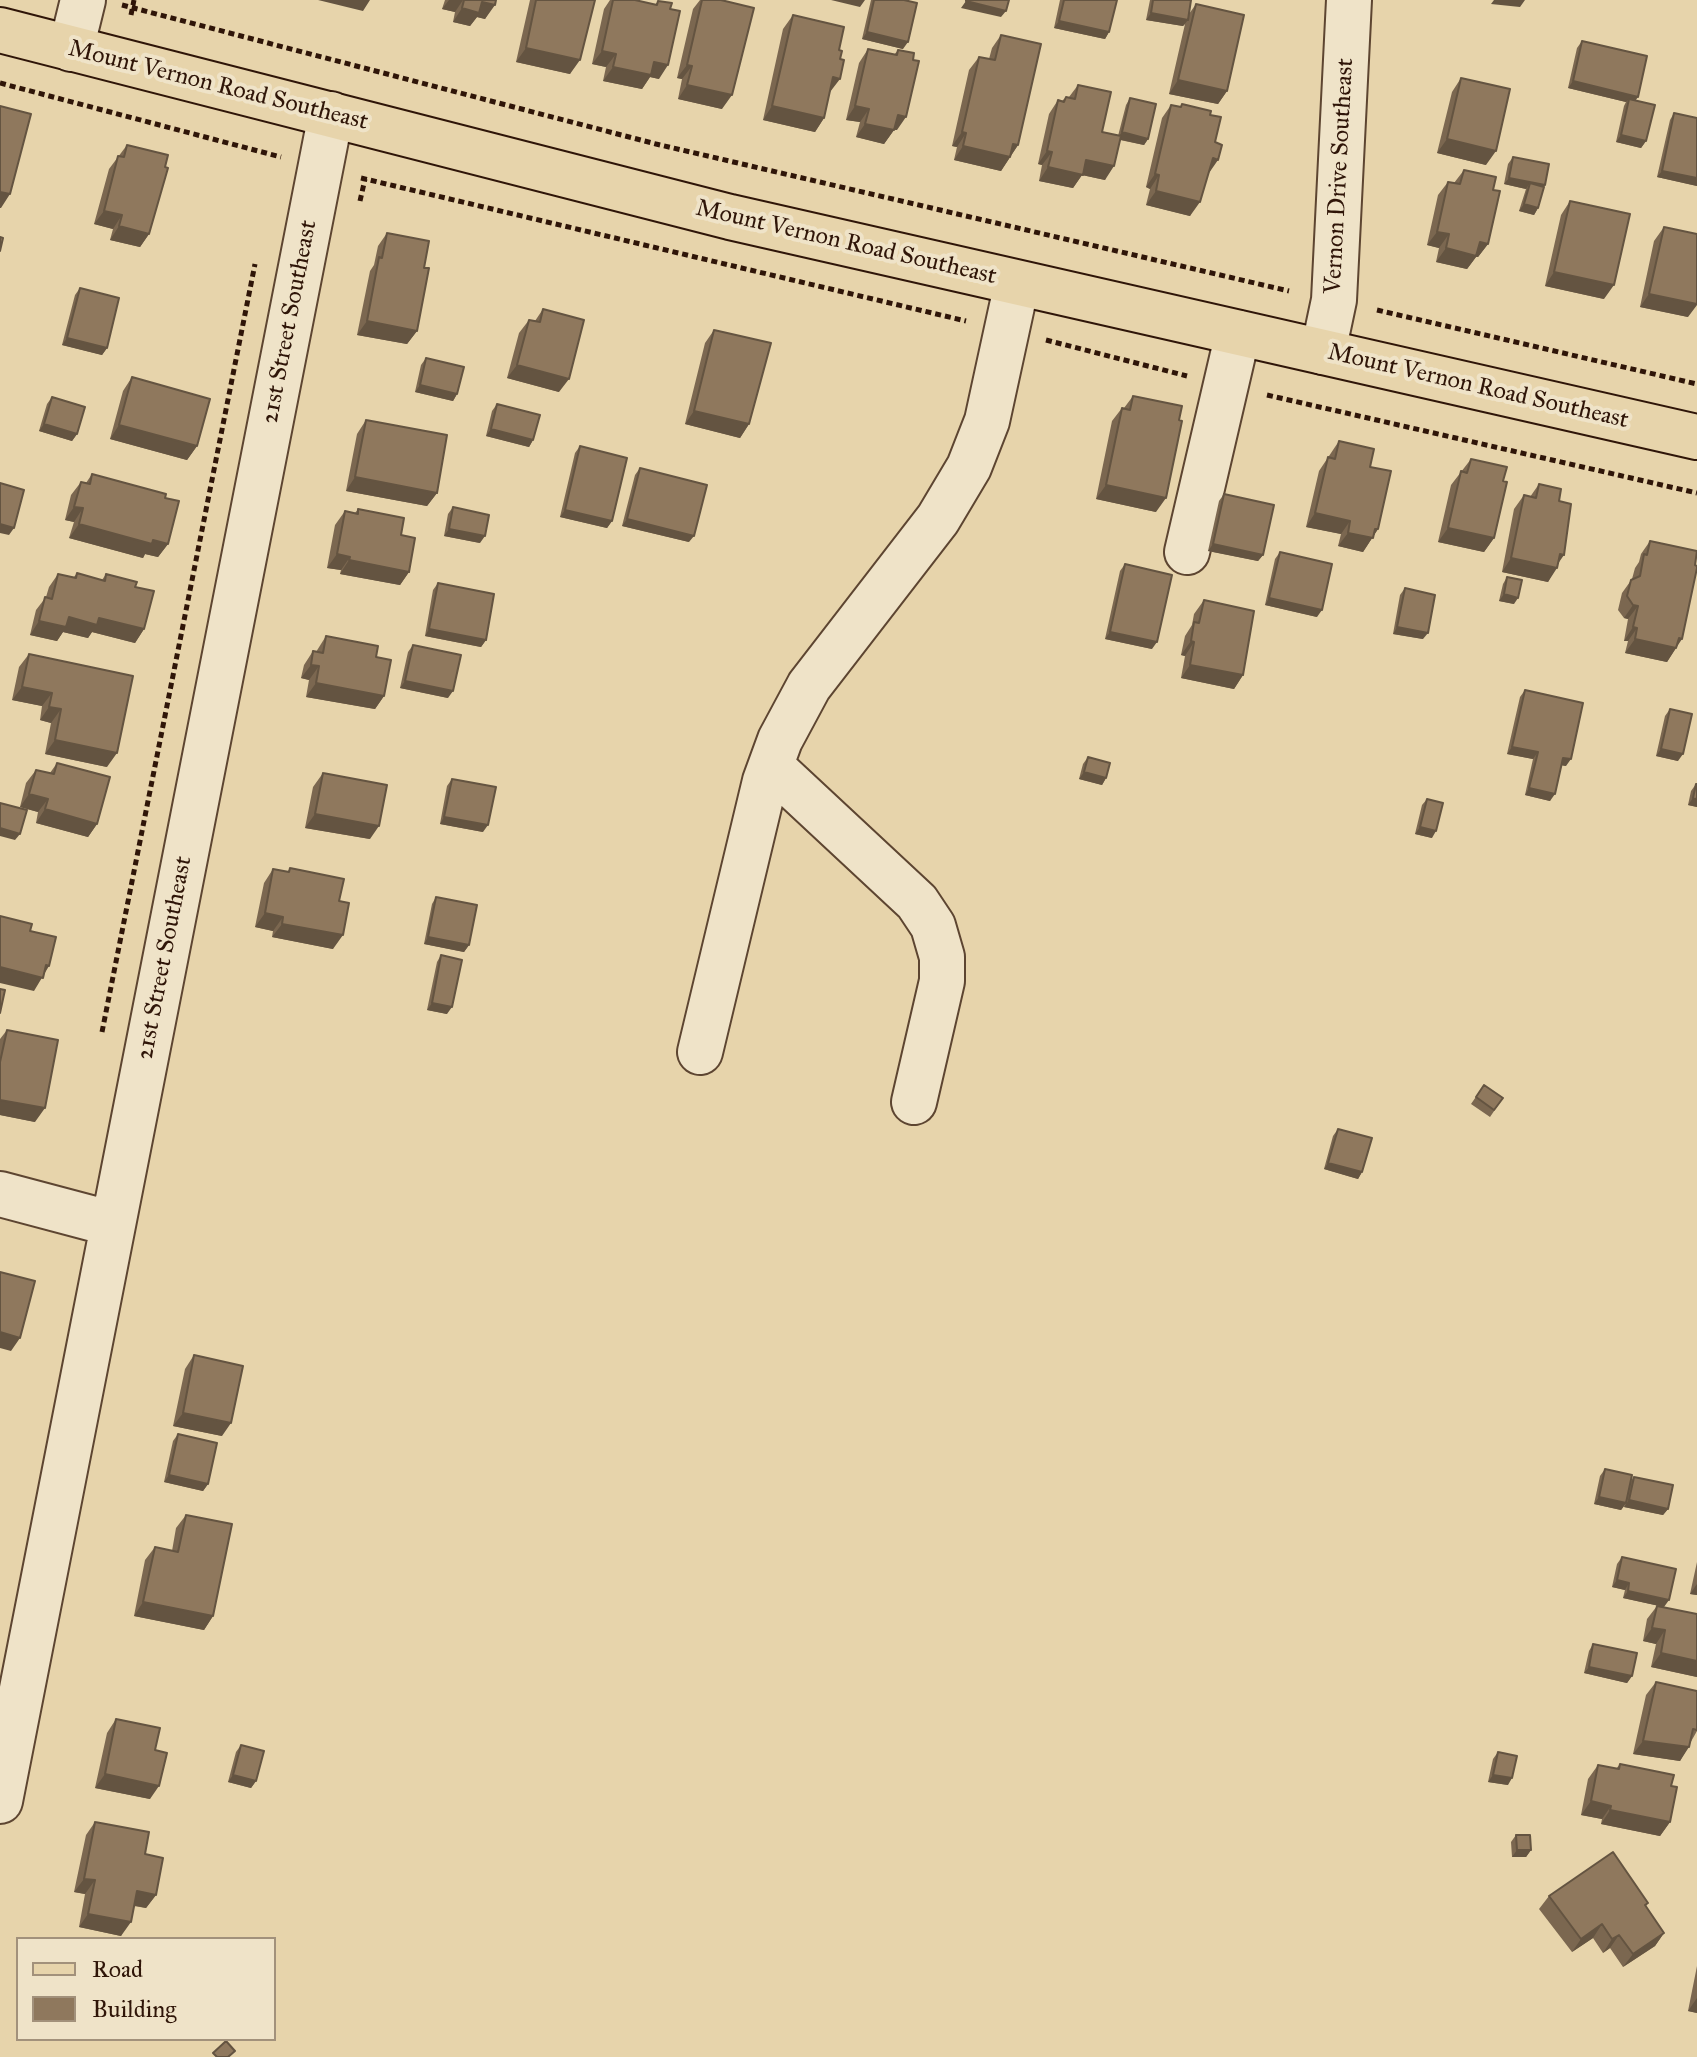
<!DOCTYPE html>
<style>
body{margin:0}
#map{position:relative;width:1697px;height:2057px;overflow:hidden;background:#e7d4ab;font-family:"IM FELL Great Primer",serif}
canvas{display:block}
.legend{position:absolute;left:16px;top:1937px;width:260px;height:104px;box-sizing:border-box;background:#efe3c8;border:2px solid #a2917b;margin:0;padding:10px 14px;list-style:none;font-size:24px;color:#2f1508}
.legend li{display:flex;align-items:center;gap:16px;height:40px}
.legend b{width:40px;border:2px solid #a2917b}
</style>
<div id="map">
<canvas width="1697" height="2057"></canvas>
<ul class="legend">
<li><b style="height:10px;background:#e7d4ab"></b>Road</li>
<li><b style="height:22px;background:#8f785d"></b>Building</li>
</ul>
</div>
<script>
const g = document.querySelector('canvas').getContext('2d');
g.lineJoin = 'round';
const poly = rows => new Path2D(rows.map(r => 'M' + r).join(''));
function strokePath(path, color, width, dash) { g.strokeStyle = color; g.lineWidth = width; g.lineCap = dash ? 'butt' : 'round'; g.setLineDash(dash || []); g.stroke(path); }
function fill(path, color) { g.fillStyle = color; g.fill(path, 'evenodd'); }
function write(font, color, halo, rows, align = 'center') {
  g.font = font + ' "IM FELL Great Primer",serif'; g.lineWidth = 8; g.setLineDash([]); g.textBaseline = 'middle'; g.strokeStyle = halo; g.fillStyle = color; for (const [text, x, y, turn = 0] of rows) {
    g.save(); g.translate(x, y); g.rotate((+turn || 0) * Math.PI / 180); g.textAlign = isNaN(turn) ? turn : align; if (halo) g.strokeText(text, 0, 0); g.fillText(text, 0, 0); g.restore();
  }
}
const minor = poly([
 [71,49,83,0],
 [1323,352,1334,300,1349,0],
 [1187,552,1238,333],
 [771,766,917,902,933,926,942,957,942,981,914,1102],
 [700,1052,765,781,780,740,809,686,938,519,969,467,987,421,1017,283],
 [0,1194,113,1224],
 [0,1801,331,114]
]);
const major = poly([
 [0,30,730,217,1697,437]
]);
strokePath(minor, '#5d4531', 48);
strokePath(major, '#2f1508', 48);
strokePath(poly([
 [122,5,656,144,1289,291],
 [131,15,134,0],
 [0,83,281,157],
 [361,178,966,321],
 [360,201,365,179],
 [1377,310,1697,384],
 [1046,340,1187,376],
 [1267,395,1697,493],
 [102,1032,255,264]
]), '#2f1508', 5, [6, 4]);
strokePath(minor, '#efe3c8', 44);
strokePath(major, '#e7d4ab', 44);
fill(poly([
 [445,0,496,0,485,19,477,17,470,26,453,22,455,12,442,9],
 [530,0,595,0,570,74,516,62],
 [610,0,635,0,655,5,658,1,659,79,650,77,642,89,603,81,606,67,592,64,604,9],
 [700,0,721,0,722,109,678,99,682,79,677,78,693,9],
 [871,0,904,0,903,49,862,39],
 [1060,0,1117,0,1109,32,1105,39,1054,28],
 [1150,0,1191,0,1189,14,1196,4,1227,91,1218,104,1169,94,1185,24,1183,26,1146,20],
 [793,15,830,92,824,118,815,132,763,120,783,29],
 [1001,35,1018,145,1001,171,954,160,957,147,952,146,969,70,979,57,989,59,992,48],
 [1582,41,1636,100,1646,141,1641,148,1616,142,1624,106,1626,102,1568,88,1577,48],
 [868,49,894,55,898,50,897,130,894,130,884,144,856,137,860,122,846,120,859,63],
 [1461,78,1486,165,1437,153,1452,92],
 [1078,85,1102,132,1118,136,1126,105,1130,98,1148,139,1144,145,1120,140,1105,180,1082,175,1073,188,1039,181,1042,165,1038,164,1049,114,1058,100,1062,101,1066,97,1069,97],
 [1171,105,1209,173,1190,216,1146,205,1150,189,1146,187,1162,118],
 [1674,113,1697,118,1697,186,1657,177,1670,120],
 [127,145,149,234,140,247,110,240,113,229,94,224,109,169],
 [1513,157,1544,187,1538,208,1534,215,1519,211,1526,189,1504,184,1508,164],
 [1464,170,1493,190,1488,244,1478,257,1476,257,1467,269,1436,262,1439,248,1427,245,1438,195,1448,182,1454,183],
 [1570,201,1604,299,1545,286,1561,215],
 [1664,227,1688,317,1640,307,1654,241],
 [387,233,424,268,417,331,407,344,357,335,370,271,374,265,378,246],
 [80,288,107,348,102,355,62,345,75,295],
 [543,309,559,392,507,378,519,333,529,320,535,321],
 [714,330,749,424,740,438,685,424,705,343],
 [426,358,457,394,453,401,415,392,421,365],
 [132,377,197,446,187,460,110,439,123,391],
 [1133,396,1156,512,1096,499,1112,421,1122,408,1124,408],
 [52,397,77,434,72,441,39,431,47,404],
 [497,404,533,440,529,447,486,436,492,411],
 [366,420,437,493,427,506,346,491,357,434],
 [1339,441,1370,467,1378,529,1363,552,1338,546,1341,534,1306,527,1319,471],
 [580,446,612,521,607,528,560,517,575,453],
 [1471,459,1503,481,1494,538,1484,552,1438,542,1451,485],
 [640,468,689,542,622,526,635,475],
 [92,474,165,498,168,544,158,557,145,554,143,558,69,538,74,522,65,520,71,495,81,482,86,483],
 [1539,484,1559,501,1558,563,1548,582,1502,572,1514,509,1524,495,1530,497],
 [1224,494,1263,555,1258,561,1208,551,1219,501],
 [453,507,480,543,444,536,448,514],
 [358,509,401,535,409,572,400,585,340,574,341,570,327,568,335,525,345,511,355,513],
 [1650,541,1677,646,1667,662,1625,653,1628,641,1624,641,1628,619,1624,618,1618,610,1622,593,1632,579,1635,568,1639,562,1641,554],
 [1280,552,1317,617,1265,605,1275,559],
 [1125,564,1152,649,1105,639,1120,571],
 [77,573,102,580,106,574,135,587,144,629,135,643,92,632,88,638,63,632,57,641,30,635,36,610,46,597,49,587,58,574,74,577],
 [1507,577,1514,604,1499,601,1503,584],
 [438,583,486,640,481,647,425,636,433,590],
 [1405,588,1423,639,1393,634,1400,595],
 [1204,600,1243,675,1234,689,1181,678,1185,656,1181,655,1185,636,1192,625,1194,614],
 [326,636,376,657,384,696,375,709,306,697,309,680,301,678,304,665,313,651,316,652],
 [413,645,448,698,400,688,408,652],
 [29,654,107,767,45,754,51,723,40,720,42,706,12,700,19,667],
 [1525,690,1566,766,1562,765,1550,801,1525,795,1533,759,1507,754,1520,697],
 [1670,709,1678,761,1656,756,1665,716],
 [1088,757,1106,778,1102,785,1079,779,1083,764],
 [57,763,97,824,88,837,36,823,38,812,20,807,26,783,36,770,50,773],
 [323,773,370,839,305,828,313,787],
 [452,779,483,832,440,824,447,786],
 [1696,784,1697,784,1697,807,1688,805,1691,791],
 [1427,799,1432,838,1415,834,1422,805],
 [290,868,339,901,333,949,272,937,273,931,255,927,264,883,273,869,288,872],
 [436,897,469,945,464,952,424,944,432,904],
 [441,955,447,1014,427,1010,437,962],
 [7,1030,35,1122,0,1115,0,1039],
 [1484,1085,1503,1098,1490,1117,1471,1104],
 [1338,1129,1362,1172,1358,1179,1324,1169,1333,1136],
 [194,1355,222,1436,173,1426,185,1369],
 [178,1434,208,1484,203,1491,164,1482,173,1441],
 [1605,1469,1630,1482,1634,1477,1668,1509,1663,1515,1624,1507,1625,1505,1621,1510,1594,1504,1600,1476],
 [186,1515,213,1616,204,1630,134,1616,145,1560,155,1547,172,1551,176,1528],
 [1622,1557,1664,1607,1623,1598,1625,1590,1612,1587,1617,1564],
 [1697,1562,1697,1595,1690,1594],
 [1657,1606,1697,1614,1697,1677,1651,1667,1656,1644,1643,1641,1647,1619],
 [1593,1644,1632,1676,1627,1683,1584,1673,1589,1651],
 [1656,1682,1697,1691,1697,1731,1680,1761,1633,1754,1646,1695],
 [116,1719,155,1750,150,1799,95,1788,107,1733],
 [241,1745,256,1781,251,1788,228,1782,236,1752],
 [1498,1752,1508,1785,1488,1782,1493,1759],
 [1620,1764,1671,1786,1670,1822,1660,1836,1601,1824,1602,1819,1581,1815,1588,1779,1598,1765,1616,1769],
 [95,1822,145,1854,156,1895,146,1908,134,1906,121,1936,79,1927,85,1894,74,1892,86,1835],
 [1516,1835,1531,1850,1526,1857,1512,1857,1511,1842],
 [1549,1896,1648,1903,1646,1906,1664,1933,1655,1946,1623,1967,1610,1948,1603,1953,1593,1938,1572,1952,1539,1909],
 [1697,1966,1697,2013,1688,2011]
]), '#7b6750');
fill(poly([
 [318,0,370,0,363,11],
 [449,0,463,0,455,12,442,9],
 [831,0,865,0,860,7],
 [1494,0,1525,0,1520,7,1491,4],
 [966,1,1006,11,1001,17,961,8],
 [482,2,495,5,485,19,477,17,470,26,453,22,462,8],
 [1151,13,1188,20,1183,26,1146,20],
 [1059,21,1109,32,1105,39,1054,28],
 [867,32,908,42,903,49,862,39],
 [526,48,580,60,570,74,516,62],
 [602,51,616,54,606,67,592,64],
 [654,62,668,65,659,79,650,77,642,89,603,81,613,67],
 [687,65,692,66,682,79,677,78],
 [833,77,840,79,830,92],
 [1178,80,1227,91,1218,104,1169,94],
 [1573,81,1638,97,1633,104,1629,99,1626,102,1568,88],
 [687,85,732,95,722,109,678,99],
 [772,106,824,118,815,132,763,120],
 [855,106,869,109,860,122,846,120],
 [898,115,906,117,897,130,888,129],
 [865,124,894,130,884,144,856,137],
 [962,132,966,133,957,147,952,146],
 [1122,132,1148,139,1144,145,1117,139],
 [1621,135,1646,141,1641,148,1616,142],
 [1447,139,1496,151,1486,165,1437,153],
 [1013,144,1018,145,1001,171,954,160,963,146],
 [1047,151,1052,152,1042,165,1038,164],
 [1213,158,1218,160,1209,173],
 [1086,160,1114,166,1105,180,1082,175,1073,188,1039,181,1048,167],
 [1662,171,1697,178,1697,186,1657,177],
 [1155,174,1159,175,1150,189,1146,187],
 [1509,178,1545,185,1540,192,1530,183,1526,189,1504,184],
 [1156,191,1200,202,1190,216,1146,205],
 [0,192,10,194,1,208,0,208],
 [1524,204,1538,208,1534,215,1519,211],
 [104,211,122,215,113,229,94,224],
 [119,226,149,234,140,247,110,240],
 [1437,232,1449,234,1439,248,1427,245],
 [1480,242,1488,244,1478,257,1476,257,1467,269,1436,262,1446,248],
 [1554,272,1614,285,1604,299,1545,286],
 [1649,294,1697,304,1697,305,1688,317,1640,307],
 [367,321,417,331,407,344,357,335],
 [67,338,107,348,102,355,62,345],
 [517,365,569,379,559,392,507,378],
 [420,385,457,394,453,401,415,392],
 [694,411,749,424,740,438,685,424],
 [44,424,77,434,72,441,39,431],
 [119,425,197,446,187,460,110,439],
 [491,429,533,440,529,447,486,436],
 [355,477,437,493,427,506,346,491],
 [1106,485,1166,498,1156,512,1096,499],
 [74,507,83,508,74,522,65,520],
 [565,510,612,521,607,528,560,517],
 [1315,513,1350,521,1341,534,1306,527],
 [627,519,694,536,689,542,622,526],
 [0,524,14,528,9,535,0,533],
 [79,524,153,540,168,544,158,557,145,554,143,558,69,538],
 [1448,528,1494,538,1484,552,1438,542],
 [449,529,485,536,480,543,444,536],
 [1375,529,1378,529,1363,552,1338,546,1348,533],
 [1213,544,1263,555,1258,561,1208,551],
 [337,554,350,557,341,570,327,568],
 [1560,554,1564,555,1555,568,1557,568,1548,582,1502,572,1511,558],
 [349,560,409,572,400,585,340,574],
 [1504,594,1518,598,1514,604,1499,601],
 [1269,598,1322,610,1317,617,1265,605],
 [1633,605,1638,606,1628,619,1624,618],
 [69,617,99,618,144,629,135,643,92,632,88,638,63,632,57,641,30,635,39,621],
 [1397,627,1428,633,1423,639,1393,634],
 [1633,627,1637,628,1628,641,1624,641],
 [429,629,486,640,481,647,425,636],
 [1110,632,1157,642,1152,649,1105,639],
 [1679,638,1682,639,1667,662,1625,653,1635,639],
 [1191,641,1194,642,1185,656,1181,655],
 [311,665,319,666,309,680,301,678],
 [1190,665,1243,675,1234,689,1181,678],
 [405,681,453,691,448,698,400,688],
 [316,683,384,696,375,709,306,697],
 [22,687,52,693,42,706,12,700],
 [49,707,61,709,51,723,40,720],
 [55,740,117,753,107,767,45,754],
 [1512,747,1538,752,1533,759,1507,754],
 [1661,749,1683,754,1678,761,1656,756],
 [1563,758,1571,759,1566,766,1559,765],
 [1084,772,1106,778,1102,785,1079,779],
 [1529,788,1555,794,1550,801,1525,795],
 [29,794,48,799,38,812,20,807],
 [1693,798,1697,799,1697,807,1688,805],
 [45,809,97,824,88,837,36,823],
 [315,814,379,826,370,839,305,828],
 [444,817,488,825,483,832,440,824],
 [1420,827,1436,831,1432,838,1415,834],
 [0,828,20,834,15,840,0,836],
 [265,913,283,917,273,931,255,927],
 [282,924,343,935,333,949,272,937],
 [428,937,469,945,464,952,424,944],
 [46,965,49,966,34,991,0,983,0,967],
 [432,1003,452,1007,447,1014,427,1010],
 [0,1100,45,1108,35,1122,0,1115],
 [1328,1163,1362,1172,1358,1179,1324,1169],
 [0,1332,20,1338,11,1351,0,1348],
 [183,1413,231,1423,222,1436,173,1426],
 [169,1475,208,1484,203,1491,164,1482],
 [1599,1497,1626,1503,1621,1510,1594,1504],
 [1629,1500,1668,1509,1663,1515,1624,1507],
 [1617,1580,1629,1583,1625,1590,1612,1587],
 [1697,1584,1697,1595,1690,1594],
 [1628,1591,1669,1600,1664,1607,1623,1598],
 [143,1602,213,1616,204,1630,134,1616],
 [1652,1628,1665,1630,1656,1644,1643,1641],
 [1661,1653,1697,1661,1697,1677,1651,1667],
 [1589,1667,1632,1676,1627,1683,1584,1673],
 [1643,1741,1689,1747,1680,1761,1633,1754],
 [105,1774,159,1786,150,1799,95,1788],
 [233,1775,256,1781,251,1788,228,1782],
 [1493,1775,1512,1778,1508,1785,1488,1782],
 [1591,1801,1611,1806,1602,1819,1581,1815],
 [1610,1810,1670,1822,1660,1836,1601,1824],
 [1517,1850,1531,1850,1526,1857,1512,1857],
 [84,1879,95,1880,85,1894,74,1892],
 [137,1891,156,1895,146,1908,127,1904],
 [88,1914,131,1922,121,1936,79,1927],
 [1602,1924,1593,1938,1572,1952,1581,1939],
 [1664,1933,1655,1946,1623,1967,1633,1954],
 [1619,1935,1610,1948,1603,1953,1612,1939],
 [1697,1998,1697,2013,1688,2011]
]), '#645441');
const building = poly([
 [464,0,496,0,495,5,482,2,479,13,462,8,464,0],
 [536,0,595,0,580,60,526,48,536,0],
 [613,0,635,0,657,5,658,1,672,3,670,9,680,11,668,65,654,62,651,75,613,67,616,54,602,51,613,0],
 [702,0,721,0,754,8,732,95,687,85,692,66,687,65,702,0],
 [874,0,904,0,917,3,908,42,867,32,874,0],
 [966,0,1009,0,1006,11,966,1,966,0],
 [1064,0,1117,0,1109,32,1059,21,1064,0],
 [1153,0,1191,0,1188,20,1151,13,1153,0],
 [1196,4,1244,15,1227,91,1178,80,1196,4],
 [793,15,844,27,839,50,842,51,840,59,844,60,840,79,833,77,824,118,772,106,793,15],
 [1001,35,1041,44,1018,145,1013,144,1010,157,963,146,966,133,962,132,979,57,995,60,1001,35],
 [1582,41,1647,56,1638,97,1573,81,1582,41],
 [868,49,897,55,898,50,914,53,913,60,919,61,906,117,898,115,894,130,865,124,869,109,855,106,868,49],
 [1461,78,1510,89,1496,151,1447,139,1461,78],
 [1078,85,1111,92,1102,132,1121,136,1114,166,1086,160,1083,175,1048,167,1052,152,1047,151,1058,100,1064,102,1066,97,1075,99,1078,85],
 [1130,98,1156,104,1148,139,1122,132,1130,98],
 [1629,99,1655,105,1646,141,1621,135,1629,99],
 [1182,104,1211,111,1210,115,1221,117,1215,142,1222,145,1218,160,1213,158,1200,202,1156,191,1159,175,1155,174,1171,105,1181,107,1182,104],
 [0,106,31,114,10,194,0,192,0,106],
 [1674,113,1697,118,1697,178,1662,171,1674,113],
 [127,145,168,155,165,167,168,168,149,234,119,226,122,215,104,211,118,156,124,157,127,145],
 [1513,157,1549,164,1545,185,1509,178,1513,157],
 [1464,170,1496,177,1493,190,1500,191,1488,244,1480,242,1476,256,1446,248,1449,234,1437,232,1448,182,1460,184,1464,170],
 [1530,183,1544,187,1538,208,1524,204,1530,183],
 [1570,201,1630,214,1614,285,1554,272,1570,201],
 [1664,227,1697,234,1697,304,1649,294,1664,227],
 [387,233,429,241,424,268,429,268,417,331,367,321,379,257,382,258,387,233],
 [0,237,3,238,0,251,0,237],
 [80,288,119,298,107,348,67,338,80,288],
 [543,309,584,320,569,379,517,365,529,320,540,322,543,309],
 [714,330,771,343,749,424,694,411,714,330],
 [426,358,464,367,457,394,420,385,426,358],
 [132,377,210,399,197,446,119,425,132,377],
 [1133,396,1182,406,1179,420,1182,421,1166,498,1106,485,1122,408,1130,410,1133,396],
 [52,397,85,407,77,434,44,424,52,397],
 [497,404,540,415,533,440,491,429,497,404],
 [366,420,447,435,437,493,355,477,366,420],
 [1339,441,1374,449,1370,467,1391,471,1378,529,1375,529,1373,538,1348,533,1350,521,1315,513,1328,457,1335,459,1339,441],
 [580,446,627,458,612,521,565,510,580,446],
 [1471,459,1507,467,1503,481,1507,482,1494,538,1448,528,1461,471,1467,473,1471,459],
 [640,468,707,485,694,536,627,519,640,468],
 [92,474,166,494,165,498,179,501,168,544,153,540,152,544,79,524,83,508,74,507,81,482,90,484,92,474],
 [0,483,24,490,14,528,0,524,0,483],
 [1539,484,1561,489,1559,501,1571,504,1564,555,1560,554,1557,568,1511,558,1524,495,1536,498,1539,484],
 [1224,494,1274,505,1263,555,1213,544,1224,494],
 [453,507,489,515,485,536,449,529,453,507],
 [358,509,404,518,401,535,415,538,409,572,349,560,350,557,337,554,345,511,358,514,358,509],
 [1650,541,1697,551,1695,565,1697,566,1697,568,1682,639,1679,638,1676,648,1635,639,1637,628,1633,627,1638,606,1633,605,1627,596,1631,580,1640,576,1644,554,1647,555,1650,541],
 [1280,552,1332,564,1322,610,1269,598,1280,552],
 [1125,564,1172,575,1157,642,1110,632,1125,564],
 [77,573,105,581,106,574,137,582,135,587,154,591,144,629,99,618,97,625,69,617,66,627,39,621,45,597,52,599,58,574,76,578,77,573],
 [1507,577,1522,580,1518,598,1504,594,1507,577],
 [438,583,494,594,486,640,429,629,438,583],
 [1405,588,1435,595,1428,633,1397,627,1405,588],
 [1204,600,1254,611,1243,675,1190,665,1194,642,1191,641,1194,622,1199,623,1204,600],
 [326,636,378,646,376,657,391,660,384,696,316,683,319,666,311,665,313,651,323,653,326,636],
 [413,645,461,655,453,691,405,681,413,645],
 [29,654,133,676,117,753,55,740,61,709,49,707,52,693,22,687,29,654],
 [1525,690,1583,703,1571,759,1563,758,1555,794,1529,788,1538,752,1512,747,1525,690],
 [1670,709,1692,714,1683,754,1661,749,1670,709],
 [1088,757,1110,763,1106,778,1084,772,1088,757],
 [57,763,110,777,97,824,45,809,48,799,29,794,36,770,54,774,57,763],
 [323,773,387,785,379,826,315,814,323,773],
 [452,779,496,787,488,825,444,817,452,779],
 [1696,784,1697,784,1697,799,1693,798,1696,784],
 [1427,799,1443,803,1436,831,1420,827,1427,799],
 [0,803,27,810,20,834,0,828,0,803],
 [290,868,344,879,339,901,349,903,343,935,282,924,283,917,265,913,273,869,289,872,290,868],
 [436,897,477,905,469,945,428,937,436,897],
 [0,916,32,924,30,931,56,937,49,966,46,965,43,978,0,967,0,916],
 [441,955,462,960,452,1007,432,1003,441,955],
 [0,989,5,990,0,1013,0,989],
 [7,1030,58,1040,45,1108,0,1100,0,1062,7,1030],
 [1484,1085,1503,1098,1494,1110,1476,1097,1484,1085],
 [1338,1129,1372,1138,1362,1172,1328,1163,1338,1129],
 [0,1272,35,1281,20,1338,0,1332,0,1272],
 [194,1355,243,1366,231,1423,183,1413,194,1355],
 [178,1434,217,1443,208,1484,169,1475,178,1434],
 [1605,1469,1632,1475,1626,1503,1599,1497,1605,1469],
 [1634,1477,1673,1485,1668,1509,1629,1500,1634,1477],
 [186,1515,232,1524,213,1616,143,1602,155,1547,178,1552,186,1515],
 [1622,1557,1676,1569,1669,1600,1628,1591,1629,1583,1617,1580,1622,1557],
 [1657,1606,1697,1614,1697,1661,1661,1653,1665,1630,1652,1628,1657,1606],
 [1593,1644,1637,1653,1632,1676,1589,1667,1593,1644],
 [1656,1682,1697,1691,1697,1730,1693,1729,1689,1747,1643,1741,1656,1682],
 [116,1719,160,1728,155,1750,167,1753,159,1786,105,1774,116,1719],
 [241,1745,264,1751,256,1781,233,1775,241,1745],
 [1498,1752,1517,1756,1512,1778,1493,1775,1498,1752],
 [1620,1764,1674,1775,1671,1786,1677,1787,1670,1822,1610,1810,1611,1806,1591,1801,1598,1765,1619,1769,1620,1764],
 [95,1822,149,1832,145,1854,163,1858,156,1895,137,1891,131,1922,88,1914,95,1880,84,1879,95,1822],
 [1516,1835,1530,1835,1531,1850,1517,1850,1516,1835],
 [1613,1852,1648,1903,1645,1905,1664,1933,1633,1954,1619,1935,1612,1939,1602,1924,1581,1939,1549,1896,1613,1852],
 [226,2041,235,2051,228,2057,217,2057,213,2053,226,2041]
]);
fill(building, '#8f785d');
strokePath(building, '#645441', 2);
write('24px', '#2f1508', '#efe3c8', [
 ["Mount Vernon Road Southeast",218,86,14],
 ["Vernon Drive Southeast",1340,176,-87],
 ["Mount Vernon Road Southeast",846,243,13],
 ["21st Street Southeast",290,322,-79],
 ["Mount Vernon Road Southeast",1478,387,13],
 ["21st Street Southeast",165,958,-79]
]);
</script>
